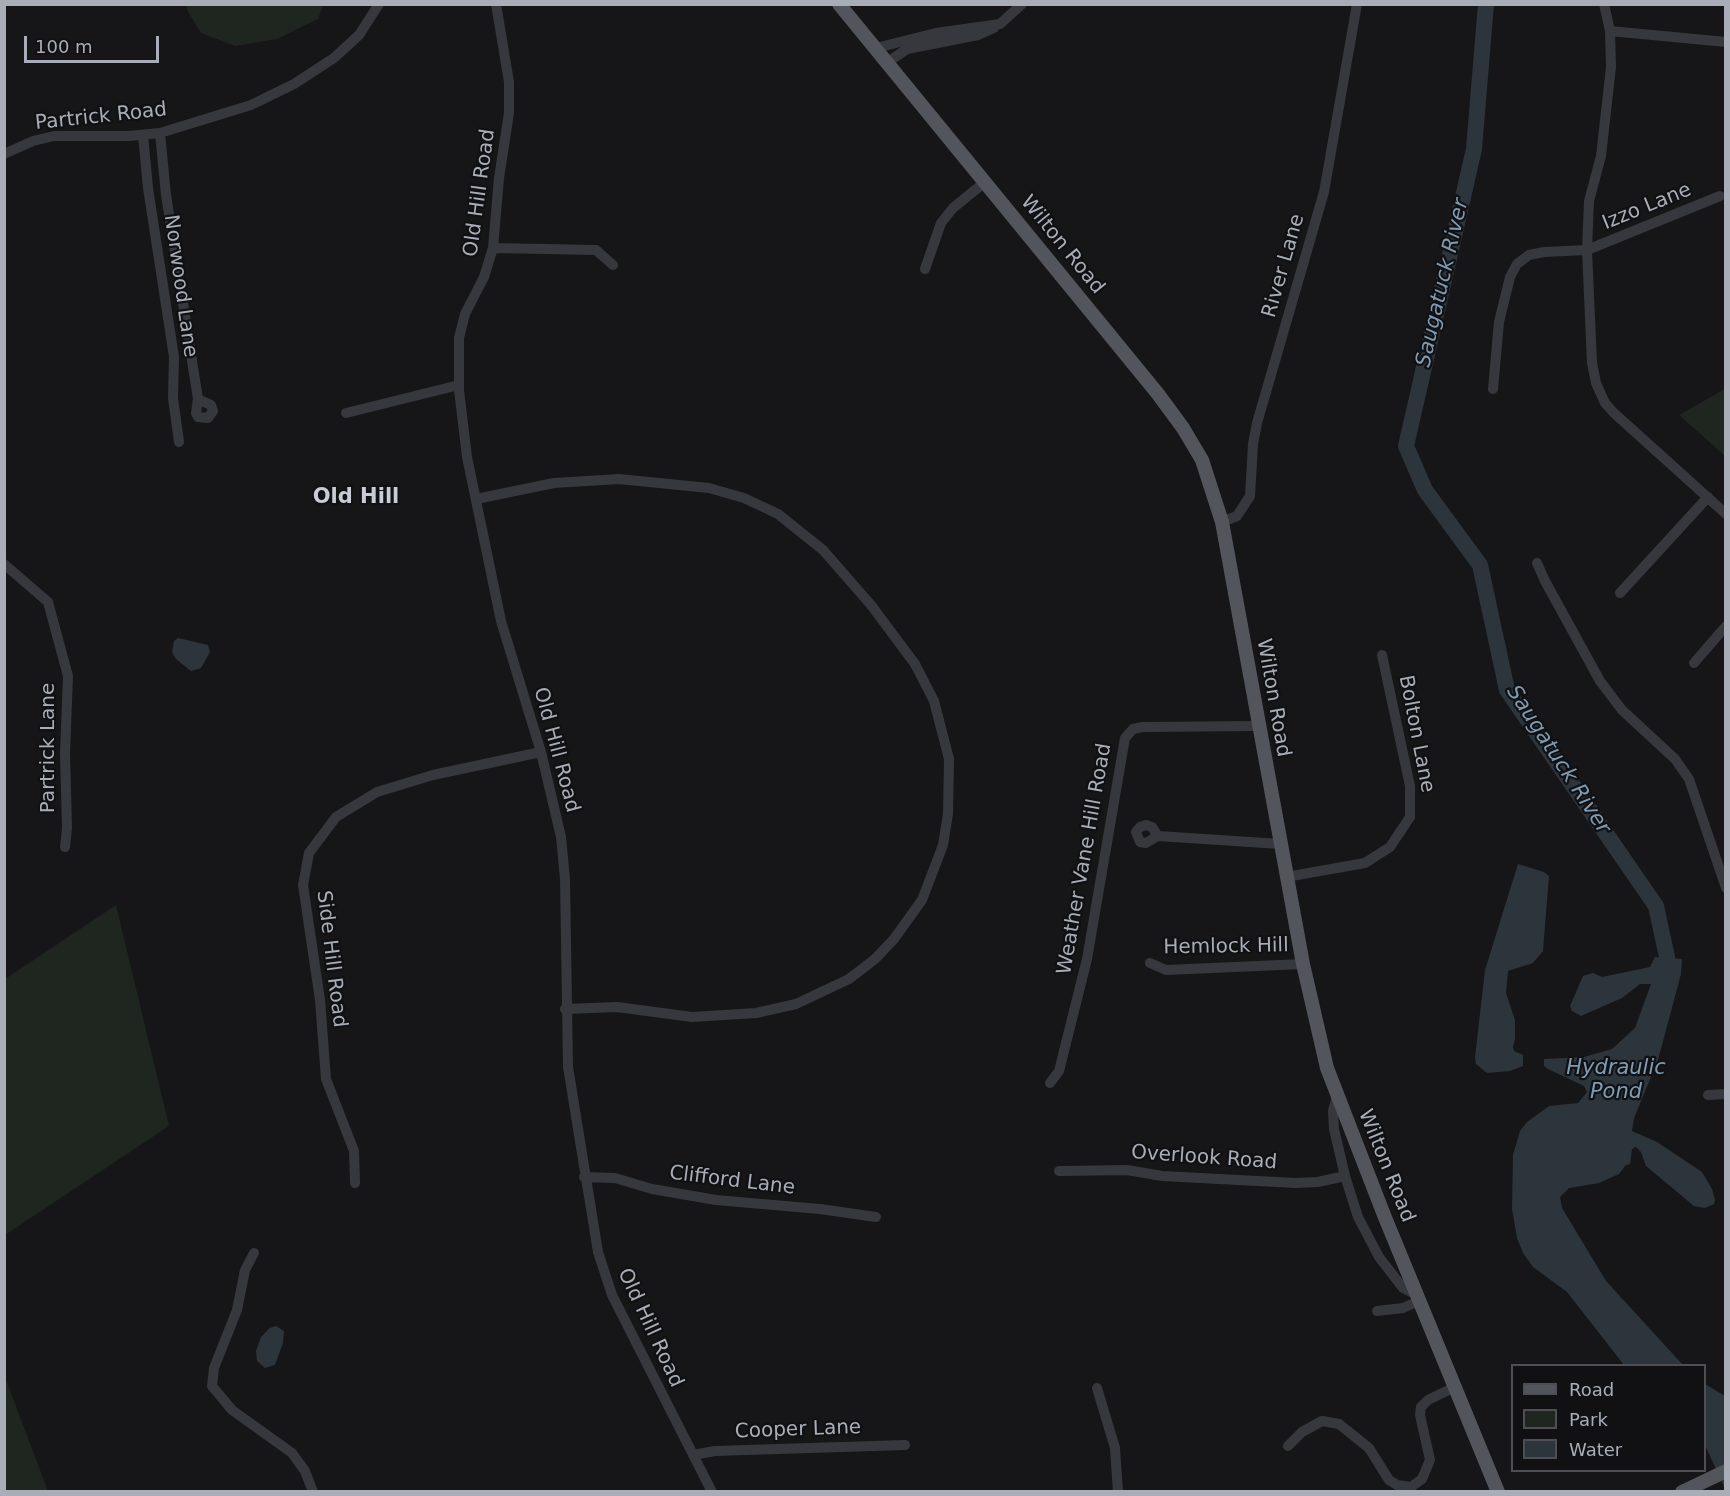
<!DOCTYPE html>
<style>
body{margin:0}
#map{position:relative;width:1730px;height:1496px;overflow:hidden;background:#161618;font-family:"DejaVu Sans",sans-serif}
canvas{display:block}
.frame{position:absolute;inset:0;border:6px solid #a8adb8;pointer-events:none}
.legend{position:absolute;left:1511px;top:1364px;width:195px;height:108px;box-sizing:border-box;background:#111113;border:2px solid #4d4f55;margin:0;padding:8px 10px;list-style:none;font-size:18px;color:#a8adb8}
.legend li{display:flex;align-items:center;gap:12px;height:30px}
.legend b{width:30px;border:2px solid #4d4f55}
.scale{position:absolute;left:24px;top:36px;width:135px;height:27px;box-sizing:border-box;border:3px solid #a8adb8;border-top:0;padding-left:8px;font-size:18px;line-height:21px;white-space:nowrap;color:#a8adb8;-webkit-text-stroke:4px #111113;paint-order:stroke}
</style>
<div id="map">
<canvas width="1730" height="1496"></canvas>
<div class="frame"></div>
<ul class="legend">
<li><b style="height:8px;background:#53555c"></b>Road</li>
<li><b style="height:16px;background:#1e261f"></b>Park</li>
<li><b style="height:16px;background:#2c353c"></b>Water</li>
</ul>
<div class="scale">100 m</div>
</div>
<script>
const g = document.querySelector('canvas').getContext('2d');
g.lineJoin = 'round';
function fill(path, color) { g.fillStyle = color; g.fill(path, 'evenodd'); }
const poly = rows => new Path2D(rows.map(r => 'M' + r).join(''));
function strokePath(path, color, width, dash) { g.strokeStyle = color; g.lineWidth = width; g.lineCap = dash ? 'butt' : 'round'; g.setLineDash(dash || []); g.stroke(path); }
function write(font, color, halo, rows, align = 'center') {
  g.font = font + ' "DejaVu Sans",sans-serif'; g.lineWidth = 4.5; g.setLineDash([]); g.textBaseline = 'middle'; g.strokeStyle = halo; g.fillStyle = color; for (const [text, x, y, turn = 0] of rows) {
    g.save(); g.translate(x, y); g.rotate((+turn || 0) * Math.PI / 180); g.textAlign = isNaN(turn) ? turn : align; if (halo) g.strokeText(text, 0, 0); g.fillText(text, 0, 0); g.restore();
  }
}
fill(poly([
 [187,5,187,4,323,5,318,19,277,39,235,46,201,33,187,10],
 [1725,389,1725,456,1679,415],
 [116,905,169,1126,5,1235,5,979],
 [4,1377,5,1377,48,1491,5,1491]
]), '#1e261f');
fill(poly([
 [178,638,208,645,210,652,201,668,191,671,176,659,172,652,174,641],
 [1518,864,1544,872,1549,876,1543,951,1533,963,1508,971,1506,993,1515,1020,1515,1039,1513,1047,1514,1051,1523,1055,1523,1066,1510,1071,1487,1073,1476,1064,1475,1057,1485,970],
 [1655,957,1682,959,1681,974,1658,1060,1634,1118,1632,1131,1657,1142,1702,1172,1712,1189,1715,1200,1714,1204,1705,1208,1694,1206,1646,1166,1641,1152,1636,1147,1632,1149,1630,1164,1626,1165,1619,1174,1599,1183,1569,1188,1560,1197,1562,1208,1606,1281,1683,1365,1624,1365,1567,1292,1533,1267,1523,1253,1517,1238,1512,1209,1513,1155,1520,1131,1527,1122,1549,1106,1578,1103,1587,1092,1584,1086,1548,1069,1544,1066,1544,1059,1584,1057,1612,1049,1635,1028,1651,984,1640,984,1622,998,1581,1016,1572,1011,1570,1006,1583,976,1593,973,1602,977,1650,967],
 [276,1326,284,1331,283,1343,275,1365,265,1368,257,1361,256,1351,261,1337,270,1328],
 [1705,1384,1725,1396,1725,1489,1705,1445]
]), '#2c353c');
strokePath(poly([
 [1486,4,1474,149,1406,446,1425,490,1480,565,1507,690,1656,906,1670,971,1668,979]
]), '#2c353c', 16);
strokePath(poly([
 [496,4,509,82,509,113,499,178,493,248,484,277,465,314,459,338,459,390,467,457,501,621,541,752,561,837,565,879,568,1067,598,1252,612,1295,712,1492],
 [1604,4,1610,31,1611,67,1601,156,1589,201,1587,250,1592,363,1596,383,1605,403,1614,413,1726,514],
 [1610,31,1726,42],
 [876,48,936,33,1000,24,1022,4],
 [888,62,907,49,978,35,994,28],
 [160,133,166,195,198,399,196,413,198,417,208,418,213,411,211,405,198,399],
 [143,135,148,188,174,357,173,398,179,442],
 [4,154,33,141,54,136,129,136,160,133,251,105,294,84,334,58,359,35,379,4],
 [493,248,596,250,613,265],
 [925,269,941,223,953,208,985,182],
 [1493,389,1499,322,1510,277,1517,264,1529,255,1544,252,1587,250,1720,196],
 [346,413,459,385],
 [476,499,554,483,619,479,709,488,744,498,778,514,823,550,871,605,915,664,934,701,949,759,948,814,943,845,922,900,894,939,875,959,849,979,796,1004,756,1013,692,1017,617,1007,565,1009],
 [1222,522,1237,516,1250,496,1253,444,1257,423,1324,192,1357,4],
 [1537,563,1545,581,1600,681,1622,710,1675,759,1689,779,1726,888],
 [4,564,48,602,68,676,65,753,67,828,65,847],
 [1620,593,1708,497],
 [1694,663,1726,626],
 [1158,836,1152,827,1146,825,1140,827,1136,832,1140,842,1146,843,1158,836,1280,844],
 [1286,877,1365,863,1390,847,1410,817,1410,786,1382,655],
 [1150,963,1166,970,1303,964],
 [1050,1083,1059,1071,1087,959,1125,738,1133,729,1143,727,1258,726],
 [1708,1095,1726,1094],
 [1059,1171,1127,1170,1162,1176,1296,1183,1318,1182,1345,1176,1334,1129,1333,1111,1337,1096],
 [1345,1176,1358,1217,1379,1257,1403,1288,1417,1295],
 [584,1177,615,1178,652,1189,716,1200,820,1209,876,1217],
 [355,1183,354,1151,326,1079,320,1000,303,885,309,853,336,817,377,792,433,775,541,752],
 [254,1253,245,1270,237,1310,214,1368,212,1386,232,1410,292,1453,305,1471,313,1492],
 [1377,1311,1403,1308,1419,1301],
 [1097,1388,1115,1448,1118,1492],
 [1288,1446,1302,1432,1322,1421,1339,1424,1369,1448,1389,1480,1397,1485,1411,1487,1422,1479,1430,1460,1420,1415,1421,1407,1428,1400,1455,1387],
 [693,1455,715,1451,905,1445]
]), '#37383d', 10);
strokePath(poly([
 [839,4,1158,394,1183,428,1202,460,1222,522,1303,964,1327,1068,1384,1215,1498,1492],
 [1682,1492,1726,1471]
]), '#53555c', 14);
write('20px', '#a8adb8', '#111113', [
 ["Partrick Road",101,117,-6],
 ["Old Hill Road",480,193,-82],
 ["Izzo Lane",1647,207,-22],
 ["Wilton Road",1062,245,51],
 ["River Lane",1284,266,-74],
 ["Norwood Lane",180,286,82],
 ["Wilton Road",1273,698,80],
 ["Bolton Lane",1416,734,79],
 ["Partrick Lane",49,748,-90],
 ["Old Hill Road",556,750,75],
 ["Weather Vane Hill Road",1085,859,-80],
 ["Hemlock Hill",1226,947,-1],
 ["Side Hill Road",331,959,83],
 ["Overlook Road",1204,1158,4],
 ["Wilton Road",1386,1166,68],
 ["Clifford Lane",732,1181,7],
 ["Old Hill Road",650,1328,65],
 ["Cooper Lane",798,1430,-2]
]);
write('italic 21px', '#7f9bb3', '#111113', [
 ["Saugatuck River",1443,283,-77],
 ["Saugatuck River",1558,760,57],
 ["Hydraulic",1616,1069],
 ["Pond",1616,1093]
]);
write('bold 21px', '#c9ccd4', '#111113', [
 ["Old Hill",356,498]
]);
</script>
